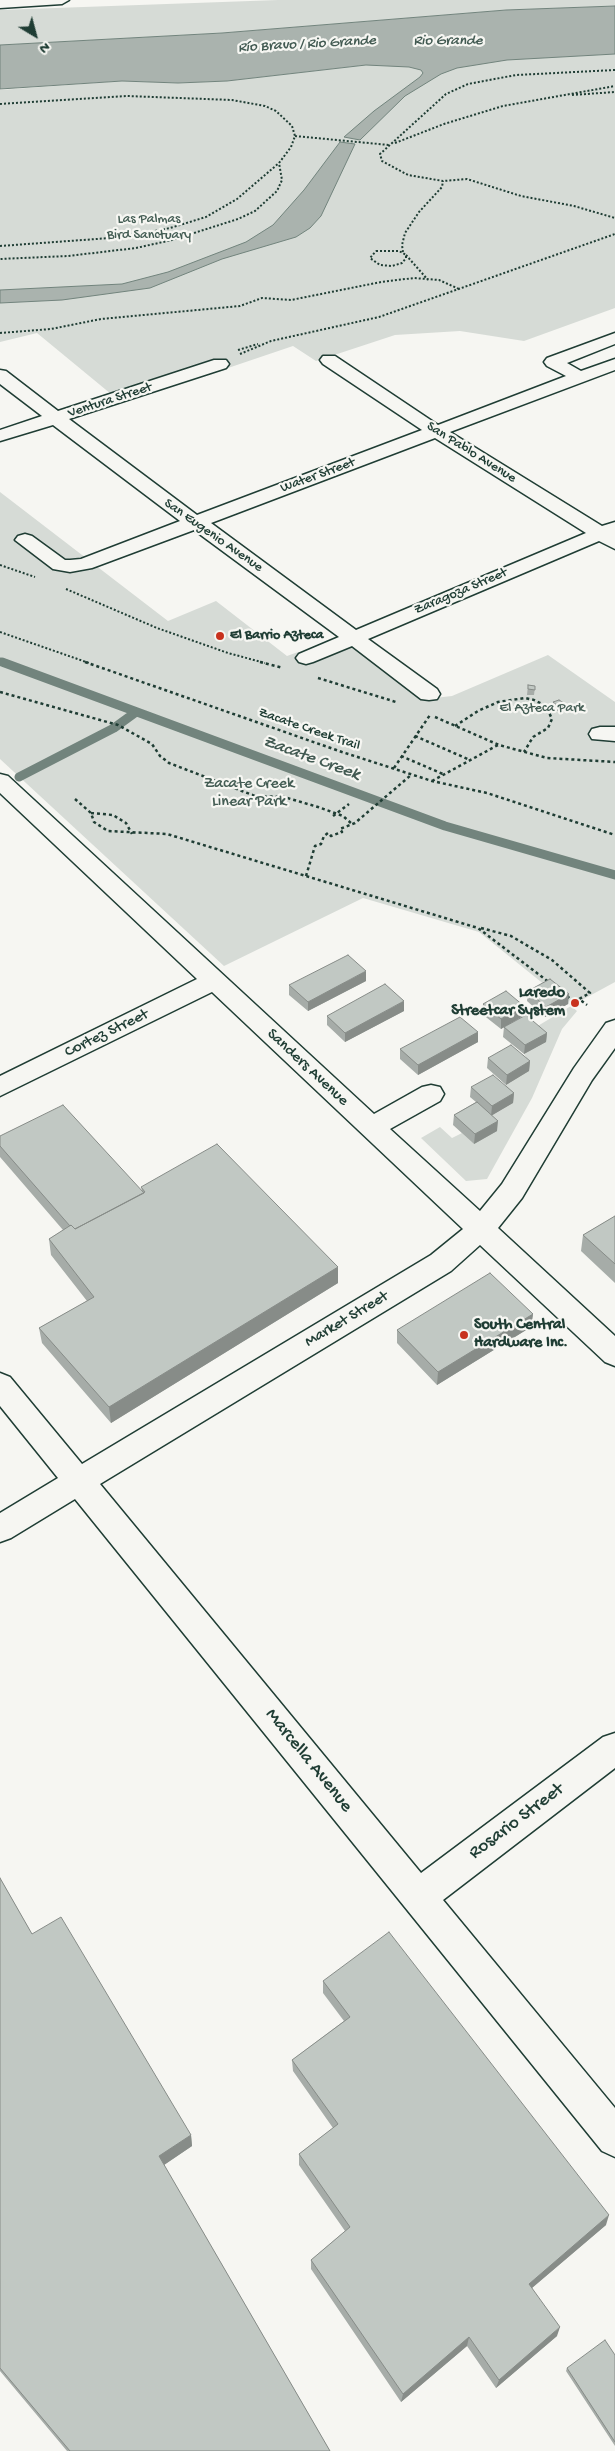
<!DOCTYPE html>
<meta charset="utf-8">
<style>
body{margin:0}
#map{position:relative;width:615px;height:2451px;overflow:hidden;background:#f6f6f2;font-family:"Gochi Hand",sans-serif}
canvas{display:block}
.north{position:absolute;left:10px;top:10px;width:50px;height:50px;-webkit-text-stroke:4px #f6f6f2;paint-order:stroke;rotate:143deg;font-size:14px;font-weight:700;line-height:20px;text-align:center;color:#1f3d34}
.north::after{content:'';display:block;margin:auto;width:18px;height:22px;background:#1f3d34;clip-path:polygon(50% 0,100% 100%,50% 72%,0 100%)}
</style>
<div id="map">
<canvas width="615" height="2451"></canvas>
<div class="north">N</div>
</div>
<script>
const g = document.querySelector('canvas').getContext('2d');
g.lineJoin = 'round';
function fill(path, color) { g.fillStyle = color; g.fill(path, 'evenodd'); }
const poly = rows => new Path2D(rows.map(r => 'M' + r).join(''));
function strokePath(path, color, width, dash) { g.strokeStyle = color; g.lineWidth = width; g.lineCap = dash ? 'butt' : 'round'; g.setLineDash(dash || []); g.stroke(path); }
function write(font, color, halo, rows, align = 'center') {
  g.font = font + ' "Gochi Hand",sans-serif'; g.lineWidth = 4.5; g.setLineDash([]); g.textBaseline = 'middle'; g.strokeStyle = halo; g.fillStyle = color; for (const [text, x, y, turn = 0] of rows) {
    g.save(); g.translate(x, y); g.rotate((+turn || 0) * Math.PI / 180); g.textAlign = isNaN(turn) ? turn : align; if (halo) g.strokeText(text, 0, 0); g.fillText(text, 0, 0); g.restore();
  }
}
fill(poly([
 [278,0,615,0,615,6,506,10,222,33,0,45,0,10],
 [615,54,615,308,524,341,460,331,395,335,316,361,293,346,228,368,216,360,111,394,37,333,0,342,0,90,122,81,178,83,227,81,366,65],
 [0,492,168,621,216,601,287,656,298,652,312,662,350,645,404,682,426,699,452,696,548,655,615,702,615,982,571,1006,577,1011,562,1029,532,1098,487,1179,466,1181,421,1138,440,1127,452,1138,462,1133,474,1144,491,1116,513,1103,498,1090,529,1071,518,1062,526,1057,524,1054,546,1042,531,1030,571,1006,479,932,363,898,224,966,0,759]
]), '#d6dbd6');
const water = poly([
 [615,6,615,54,507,60,457,68,441,74,405,96,360,140,344,137,374,111,420,77,423,73,421,70,409,67,366,65,227,81,178,83,122,81,0,89,0,45,222,33,506,10,615,6],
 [340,142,355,144,321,216,310,228,296,237,222,259,150,288,62,300,0,303,0,290,122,284,168,272,246,242,273,225,304,190,340,142]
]);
fill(water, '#aab3ae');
strokePath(water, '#72847d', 1);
strokePath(poly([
 [0,661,6,663]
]), '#72847d', 7);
strokePath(poly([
 [2,662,445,826,615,875],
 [19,777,114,728,136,712]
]), '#72847d', 9);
const minor = poly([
 [615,333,615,344,567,363,581,371,615,359,615,370,450,432,602,526,615,522,615,549,599,541,368,639,437,689,440,694,437,699,429,700,421,699,352,646,313,662,306,664,299,662,296,658,299,654,339,637,194,530,92,568,70,572,53,569,15,540,18,536,25,534,32,536,65,560,70,560,81,559,180,521,53,425,0,441,0,430,42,416,0,384,0,370,6,371,58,411,214,360,226,360,229,364,226,368,69,419,197,515,422,430,323,364,320,360,323,356,335,356,438,425,566,376,547,366,544,362,547,358,615,333],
 [435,438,586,533,356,630,211,523,435,438],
 [600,727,615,727,615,741,592,739,589,734,592,729,600,727],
 [0,774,8,776,374,1114,422,1087,431,1085,440,1087,444,1094,440,1101,390,1129,480,1211,502,1184,574,1068,606,1023,615,1020,615,1048,592,1080,522,1198,498,1228,615,1336,615,1366,605,1362,480,1245,451,1271,100,1484,421,1873,603,1737,615,1733,615,1768,443,1900,615,2108,615,2157,602,2151,75,1499,11,1538,0,1542,0,1513,58,1478,0,1406,0,1373,10,1377,82,1464,431,1255,463,1229,212,992,0,1096,0,1076,197,979,0,793,0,774]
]);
const major = poly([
 [0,0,69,0,62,4,0,8,0,0]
]);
strokePath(minor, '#1f3d34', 3);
strokePath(major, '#1f3d34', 3);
strokePath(poly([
 [615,70,516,75,468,84,446,94,380,154,382,161,408,175,443,181,467,179,521,196,574,206,615,218],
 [572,95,615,92],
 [0,104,127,96,232,100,265,106,276,111,292,126,295,136,291,147,279,163,282,180,277,191,255,211,238,219,172,240,136,248,68,256,0,259],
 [295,136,389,145],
 [395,143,444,124,503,106,615,86],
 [0,246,124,237,170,228,206,217,237,199,279,163],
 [376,251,399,251,406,255,406,258,402,263,392,266,380,265,370,258,376,251],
 [403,252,402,245,405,233,419,212,442,187,443,181],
 [406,255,428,280],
 [0,333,51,329,101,319,240,306,262,298,291,300,381,282,414,278,439,280,459,289],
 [238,350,258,344],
 [240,354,271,341,379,317,615,234],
 [0,565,35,577],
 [66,589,157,628,228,653,265,663],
 [0,632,89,663]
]), '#1f3d34', 2, [2, 2]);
strokePath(poly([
 [85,662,342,752,432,781,487,793,615,835],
 [260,662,283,668],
 [318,678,396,702],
 [0,692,118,725,152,744,160,756,169,763,255,796,284,797,318,807,343,816,352,824],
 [435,717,499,745,547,758,615,762],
 [455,726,478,711,498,702,525,698,534,700,546,706,552,719,548,728,533,737,524,752],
 [415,736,470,760],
 [401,756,443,774],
 [394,768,430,715],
 [432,781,498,745],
 [75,799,91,813,94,822,108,831,167,834,478,928,550,983],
 [91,813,113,815,126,823,132,834],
 [333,816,349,804],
 [306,876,315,846,321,844,324,836,328,833,331,836,342,832,340,829,355,823,411,775],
 [481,928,511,936,552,960,590,993,579,999],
 [567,996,574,1002,579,999,587,1005]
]), '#1f3d34', 2.5, [3, 3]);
fill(minor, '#f6f6f2');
fill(major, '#f6f6f2');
fill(poly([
 [528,685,535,686,534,695,527,695],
 [553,702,564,703,563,709,557,711,553,707],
 [366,981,308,1011,289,995,289,985],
 [528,991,568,1004,545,1017,527,1001],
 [483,1004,523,1016,501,1029,482,1014],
 [404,1011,345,1042,327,1025,327,1016],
 [504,1027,547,1033,546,1042,524,1054,503,1037],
 [478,1032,478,1042,418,1075,400,1059,400,1049],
 [488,1058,530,1061,529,1071,506,1085,487,1068],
 [471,1087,514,1093,513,1103,492,1115,497,1131,474,1144,453,1125,454,1115,476,1102,470,1097],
 [0,1136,142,1190,141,1187,338,1267,338,1283,111,1423,42,1343,39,1328,87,1301,51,1255,49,1239,63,1230,0,1157],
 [615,1216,615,1283,581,1251,583,1235],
 [533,1314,531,1327,437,1385,397,1343,397,1330],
 [0,1878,32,1934,191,2135,192,2146,164,2165,330,2451,67,2451,0,2371],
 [323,1981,606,2225,532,2288,557,2336,496,2388,467,2346,401,2402,311,2269,311,2260,345,2231,299,2165,299,2154,333,2128,293,2071,292,2060,344,2021,323,1993],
 [615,2355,615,2446,566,2371,567,2368]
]), '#a6aca8');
fill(poly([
 [564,703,563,709,557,711,558,706],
 [366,971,366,981,308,1011,308,1002],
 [569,994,568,1004,545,1017,546,1007],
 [404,1001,404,1011,345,1042,345,1033],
 [524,1006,523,1016,501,1029,501,1019],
 [478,1032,478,1042,418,1075,418,1065],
 [547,1033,546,1042,524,1054,525,1045],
 [530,1061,529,1071,506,1085,507,1075],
 [514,1093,513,1103,491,1116,492,1106],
 [498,1121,497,1131,474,1144,475,1134],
 [338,1267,338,1283,111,1423,109,1407],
 [533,1314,531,1327,437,1385,438,1372],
 [191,2135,192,2146,161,2167,159,2156],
 [609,2215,606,2225,526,2293,529,2284],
 [560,2327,557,2336,496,2388,499,2380],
 [469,2337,467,2346,401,2402,403,2394]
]), '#878c88');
const building = poly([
 [528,685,535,686,535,690,528,689,528,685],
 [559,700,564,703,558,706,553,702,559,700],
 [348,955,366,971,308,1002,289,985,348,955],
 [550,979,569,994,546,1007,528,991,550,979],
 [385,984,404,1001,345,1033,327,1016,385,984],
 [506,991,524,1006,501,1019,483,1004,506,991],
 [526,1015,547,1033,525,1045,504,1027,526,1015],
 [460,1017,478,1032,418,1065,400,1049,460,1017],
 [511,1045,530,1061,507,1075,488,1058,511,1045],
 [493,1075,514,1093,492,1106,471,1087,493,1075],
 [477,1102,498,1121,475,1134,454,1115,477,1102],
 [63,1105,144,1193,75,1229,71,1225,70,1226,0,1146,0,1136,63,1105],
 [217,1144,338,1267,109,1407,39,1328,94,1297,49,1239,71,1225,75,1229,145,1192,141,1187,217,1144],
 [615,1216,615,1264,583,1235,615,1216],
 [490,1273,533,1314,438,1372,397,1330,490,1273],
 [0,1878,32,1934,61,1917,191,2135,159,2156,330,2451,70,2451,0,2368,0,1878],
 [389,1932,609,2215,529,2284,560,2327,499,2380,469,2337,403,2394,311,2260,350,2227,299,2154,338,2124,292,2060,350,2017,323,1981,389,1932],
 [605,2340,615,2355,615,2442,567,2368,605,2340]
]);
fill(building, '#c1c8c3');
strokePath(building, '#878c88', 1);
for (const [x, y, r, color] of [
 [220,636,5,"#c8321e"],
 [575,1003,5,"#c8321e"],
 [464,1335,5,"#c8321e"]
]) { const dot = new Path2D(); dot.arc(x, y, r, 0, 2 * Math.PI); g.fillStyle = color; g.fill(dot); strokePath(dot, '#f6f6f2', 2); }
write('14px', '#445d54', '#f6f6f2', [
 ["Las Palmas",149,220],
 ["Bird Sanctuary",149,236],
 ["El Azteca Park",542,709]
]);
write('14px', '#1f3d34', '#f6f6f2', [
 ["Ventura Street",110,401,-18],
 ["San Pablo Avenue",471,453,32],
 ["Water Street",318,476,-20],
 ["San Eugenio Avenue",213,536,35],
 ["Zaragoza Street",461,592,-23],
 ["Zacate Creek Trail",309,730,19]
]);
write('bold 14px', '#1f3d34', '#f6f6f2', [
 ["El Barrio Azteca",230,636]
], 'left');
write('italic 15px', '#425a52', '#f6f6f2', [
 ["Rio Grande",448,42],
 ["Río Bravo / Rio Grande",307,45,-3]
]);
write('16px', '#445d54', '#f6f6f2', [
 ["Zacate Creek",249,785],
 ["Linear Park",249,803]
]);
write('bold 16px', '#1f3d34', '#f6f6f2', [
 ["Laredo",565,994],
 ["Streetcar System",565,1012],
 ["South Central",474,1326,"left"],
 ["Hardware Inc.",474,1344,"left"]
], 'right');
write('16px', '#1f3d34', '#f6f6f2', [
 ["Cortez Street",107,1034,-26],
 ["Sanders Avenue",307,1068,43],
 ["Market Street",347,1320,-31]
]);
write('italic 18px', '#425a52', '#f6f6f2', [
 ["Zacate Creek",311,759,20]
]);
write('19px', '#1f3d34', '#f6f6f2', [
 ["Marcella Avenue",308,1761,51],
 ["Rosario Street",517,1822,-37]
]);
</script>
